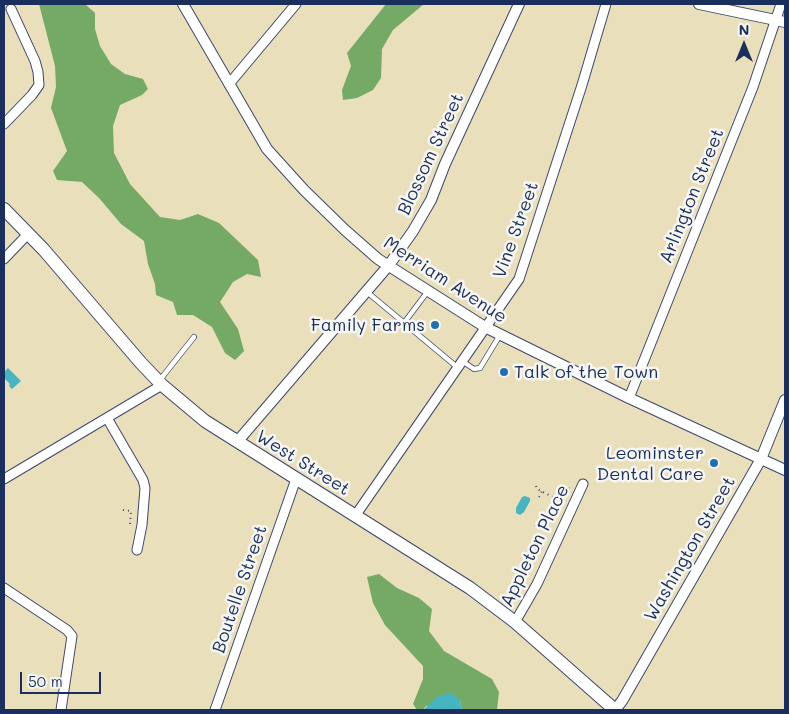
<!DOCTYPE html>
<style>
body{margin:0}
#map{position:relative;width:789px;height:714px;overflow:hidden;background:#eadfbb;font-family:Mali,sans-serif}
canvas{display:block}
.frame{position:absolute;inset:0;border:5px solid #1b2f5e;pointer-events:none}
.north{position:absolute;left:719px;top:20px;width:50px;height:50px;-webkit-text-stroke:4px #f6f6f2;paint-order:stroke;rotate:0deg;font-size:14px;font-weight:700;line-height:20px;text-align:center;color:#1b2f5e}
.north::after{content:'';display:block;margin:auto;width:18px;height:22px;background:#1b2f5e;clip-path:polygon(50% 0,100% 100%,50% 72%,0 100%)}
.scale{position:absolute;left:20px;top:672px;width:81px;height:22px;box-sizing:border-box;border:2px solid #1b2f5e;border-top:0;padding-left:6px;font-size:15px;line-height:18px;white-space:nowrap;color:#1b2f5e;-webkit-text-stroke:4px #f6f6f2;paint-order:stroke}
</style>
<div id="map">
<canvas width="789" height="714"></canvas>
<div class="frame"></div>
<div class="north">N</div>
<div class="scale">50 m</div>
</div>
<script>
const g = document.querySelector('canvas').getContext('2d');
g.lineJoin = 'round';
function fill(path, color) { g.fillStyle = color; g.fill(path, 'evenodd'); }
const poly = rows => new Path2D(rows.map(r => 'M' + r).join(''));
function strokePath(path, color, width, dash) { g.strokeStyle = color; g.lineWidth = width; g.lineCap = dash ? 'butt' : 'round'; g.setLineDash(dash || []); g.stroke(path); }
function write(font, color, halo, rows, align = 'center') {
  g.font = font + ' Mali,sans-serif'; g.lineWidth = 5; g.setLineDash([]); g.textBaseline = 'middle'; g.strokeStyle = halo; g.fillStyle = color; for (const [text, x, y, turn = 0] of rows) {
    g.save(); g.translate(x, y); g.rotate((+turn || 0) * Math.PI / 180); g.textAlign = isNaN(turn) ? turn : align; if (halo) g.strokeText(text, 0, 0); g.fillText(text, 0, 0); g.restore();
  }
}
fill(poly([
 [39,4,86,5,95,13,95,29,100,46,111,64,125,74,143,79,148,89,142,95,120,105,113,126,114,153,130,184,160,217,180,220,198,214,219,223,258,260,261,277,247,274,233,282,220,302,238,329,244,351,235,360,225,353,212,327,193,315,177,315,173,302,156,295,155,284,148,264,144,241,121,224,99,198,82,182,57,180,53,171,67,151,51,108,56,87,55,66],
 [386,4,424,4,393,30,382,49,381,78,373,90,357,98,343,100,342,90,351,66,347,53],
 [379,574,397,588,419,598,432,609,429,631,444,651,492,679,499,692,497,710,462,710,460,700,426,706,423,710,417,710,413,704,423,679,423,666,385,625,373,603,367,577]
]), '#74a966');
fill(poly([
 [8,368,21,381,12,389,9,386,10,384,4,378,4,372],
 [525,496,530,498,530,501,524,512,520,515,516,513,516,508,522,497],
 [452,693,460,700,462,710,423,710,438,696]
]), '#46b4c1');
const service = poly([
 [367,292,457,367],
 [404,323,428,291],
 [462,361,474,369,480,368,500,335],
 [159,381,194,337]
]);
const minor = poly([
 [229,84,296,4],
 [4,124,32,95,39,85,38,72,35,61,11,9],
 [4,259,28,234],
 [629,398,753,87,781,4],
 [107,418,143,480,145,488,142,525,137,550],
 [4,479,162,385],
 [355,516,519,279,582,85,606,4],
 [4,588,67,630,72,636,61,710],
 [515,622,537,584,583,484],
 [215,710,296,479]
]);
const tertiary = poly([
 [183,4,267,149,304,190,345,230,378,259,485,327,629,398,785,470],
 [699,4,785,22],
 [237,442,389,265,413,231,431,200,445,164,519,4],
 [615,710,622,701,761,459,785,400]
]);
const secondary = poly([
 [4,209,44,250,141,363,162,385,205,421,470,588,515,622,615,710]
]);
strokePath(service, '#3a496c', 6);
strokePath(minor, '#3a496c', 11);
strokePath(tertiary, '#3a496c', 12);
strokePath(secondary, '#3a496c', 14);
strokePath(poly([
 [536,486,537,489,563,502],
 [564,486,570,489],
 [539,497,543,489],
 [123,510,131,511,130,524],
 [535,525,550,532],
 [536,547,543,550]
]), '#3a496c', 2, [1, 4]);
strokePath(service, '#fff', 4.5);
strokePath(minor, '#fff', 9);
strokePath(tertiary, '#fff', 10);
strokePath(secondary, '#fff', 12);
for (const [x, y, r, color] of [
 [435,325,5,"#1f6fb2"],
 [504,372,5,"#1f6fb2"],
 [714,463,5,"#1f6fb2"]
]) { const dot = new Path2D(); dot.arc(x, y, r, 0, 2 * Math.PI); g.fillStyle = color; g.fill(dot); strokePath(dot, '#f6f6f2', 2); }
write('18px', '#1b2f5e', '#f6f6f2', [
 ["Blossom Street",431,154,-65],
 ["Arlington Street",692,196,-68],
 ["Vine Street",516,230,-70],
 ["Merriam Avenue",445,280,33],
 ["West Street",303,463,32],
 ["Appleton Place",535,546,-64],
 ["Washington Street",690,549,-60],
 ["Boutelle Street",240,589,-71]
]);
write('18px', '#1b2f5e', '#f6f6f2', [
 ["Family Farms",425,325],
 ["Talk of the Town",514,372,"left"],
 ["Leominster",704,453],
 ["Dental Care",704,474]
], 'right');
</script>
